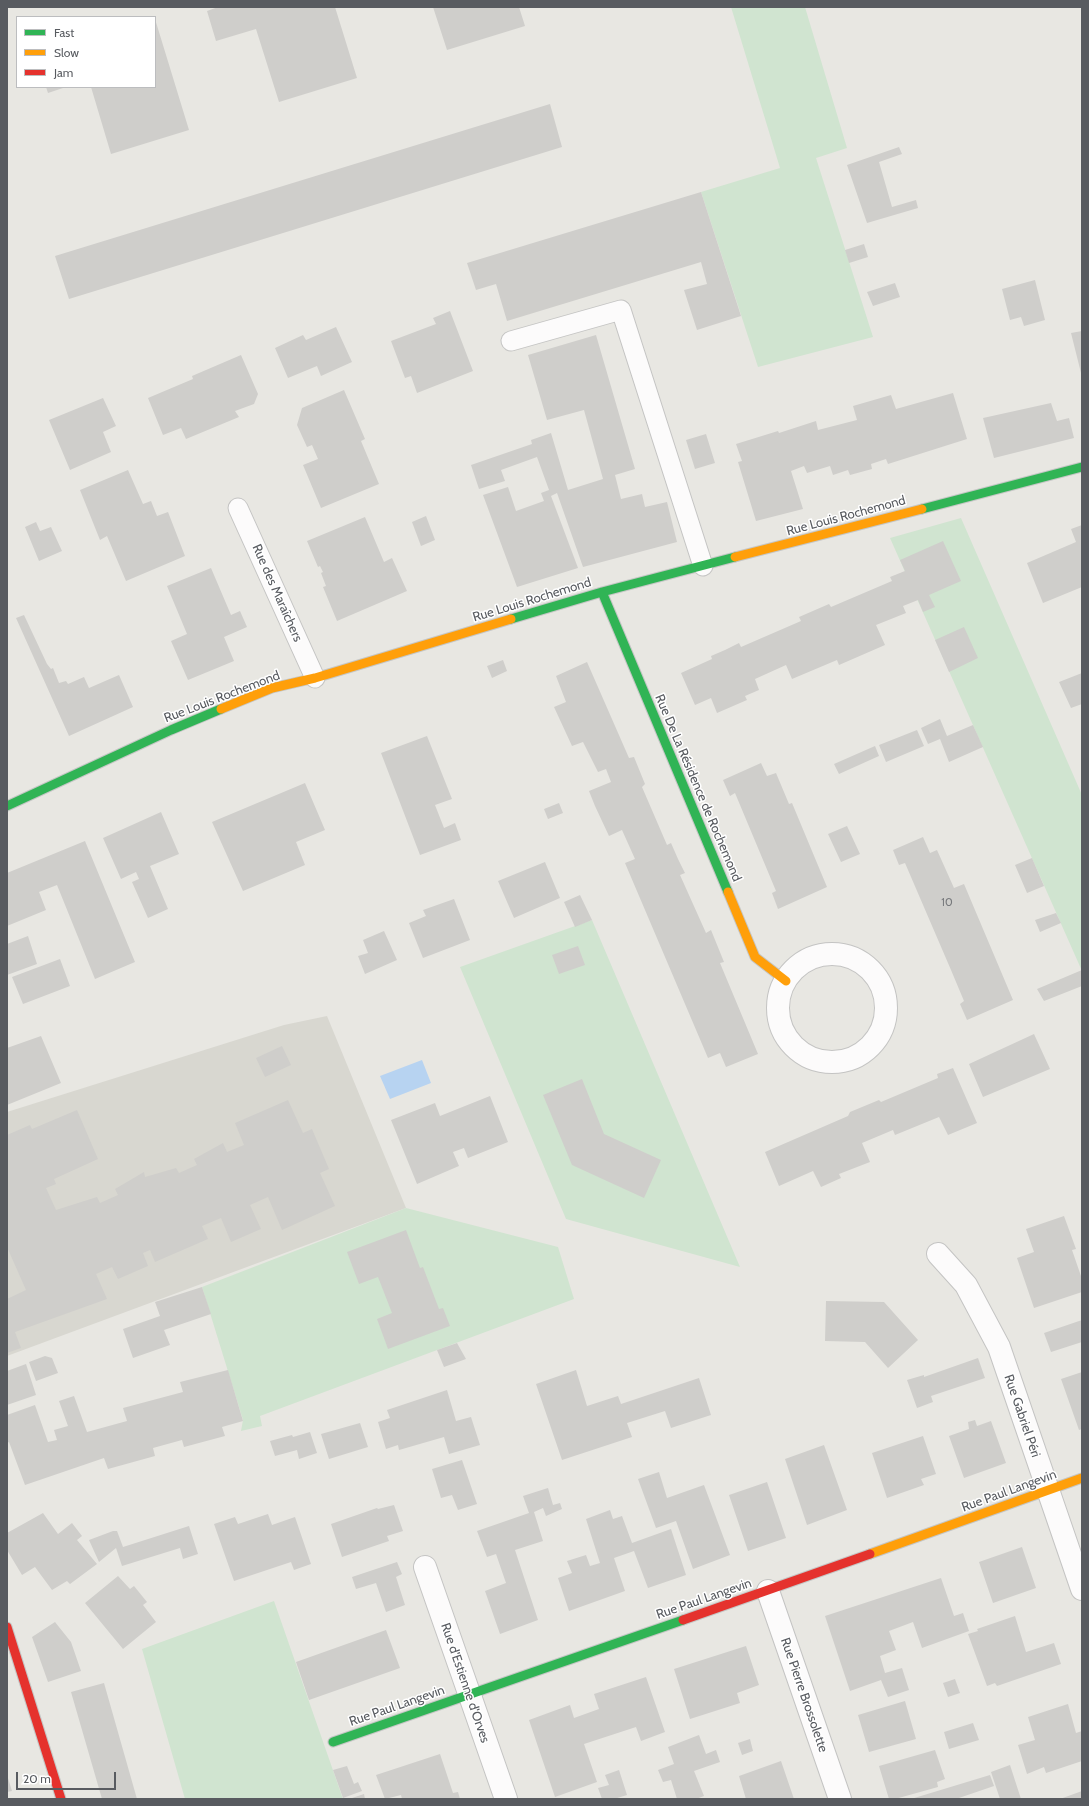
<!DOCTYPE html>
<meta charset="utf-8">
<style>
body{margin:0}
#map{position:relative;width:1089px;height:1806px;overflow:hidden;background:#e8e7e2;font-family:Cabin,sans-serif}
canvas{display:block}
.frame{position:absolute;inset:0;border:8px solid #585b60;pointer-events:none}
.legend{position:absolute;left:16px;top:16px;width:140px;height:72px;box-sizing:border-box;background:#fff;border:1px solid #bcbdbf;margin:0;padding:5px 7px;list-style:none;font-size:12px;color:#585b60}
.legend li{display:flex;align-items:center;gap:8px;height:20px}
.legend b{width:20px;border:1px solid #bcbdbf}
.scale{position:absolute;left:16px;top:1772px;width:100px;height:18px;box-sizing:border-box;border:2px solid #585b60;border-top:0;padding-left:5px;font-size:12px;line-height:14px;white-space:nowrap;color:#585b60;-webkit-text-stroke:3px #fff;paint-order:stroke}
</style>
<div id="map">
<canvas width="1089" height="1806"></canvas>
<div class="frame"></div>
<ul class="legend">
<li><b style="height:5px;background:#30b455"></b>Fast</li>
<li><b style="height:5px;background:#ff9f0a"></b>Slow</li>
<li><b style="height:5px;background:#e5322d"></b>Jam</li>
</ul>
<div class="scale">20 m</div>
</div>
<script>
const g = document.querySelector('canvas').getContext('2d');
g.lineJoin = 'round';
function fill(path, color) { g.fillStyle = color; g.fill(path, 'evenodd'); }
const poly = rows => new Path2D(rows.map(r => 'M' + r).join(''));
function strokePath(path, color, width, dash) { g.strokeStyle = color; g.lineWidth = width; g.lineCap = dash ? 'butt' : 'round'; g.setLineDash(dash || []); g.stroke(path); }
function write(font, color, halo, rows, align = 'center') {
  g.font = font + ' Cabin,sans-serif'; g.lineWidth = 3; g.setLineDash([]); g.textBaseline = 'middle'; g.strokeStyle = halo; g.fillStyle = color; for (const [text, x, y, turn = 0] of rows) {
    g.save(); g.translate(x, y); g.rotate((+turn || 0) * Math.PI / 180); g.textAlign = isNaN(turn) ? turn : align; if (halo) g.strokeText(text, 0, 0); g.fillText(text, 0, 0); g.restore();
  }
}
fill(poly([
 [327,1016,406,1208,7,1356,7,1112,284,1025]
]), '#d8d7d0');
fill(poly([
 [731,7,805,7,847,148,816,158,873,337,758,367,701,192,780,168],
 [961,518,1082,795,1082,971,890,538],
 [592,920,740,1267,566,1219,460,967],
 [406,1208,558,1247,574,1299,260,1416,262,1426,241,1431,243,1420,202,1287],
 [274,1601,343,1799,185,1799,142,1649]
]), '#d0e4d0');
fill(poly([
 [422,1060,431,1083,390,1099,380,1076]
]), '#b7d3f1');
fill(poly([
 [218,7,335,7,357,78,279,102,256,29,216,41,207,11],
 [433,7,519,7,525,26,447,50],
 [155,19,189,130,111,154,91,87,155,87],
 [46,87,66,87,48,93],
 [550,104,562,147,69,299,55,256],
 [899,147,902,154,879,162,892,207,916,200,918,208,867,223,847,165],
 [701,192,741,316,697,330,684,290,707,284,701,262,507,321,496,284,476,290,467,263],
 [864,244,868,257,849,263,845,250],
 [1035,280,1045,320,1024,326,1021,317,1010,320,1002,289],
 [895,283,900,297,873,306,867,292],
 [450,311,473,371,417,393,411,376,405,378,391,341,436,324,433,318],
 [336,327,352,362,321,376,317,366,288,378,275,348,303,335,306,340],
 [1082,331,1082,373,1081,373,1071,333],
 [596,335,635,469,615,475,621,499,642,494,645,507,667,502,677,542,583,567,557,493,551,496,578,568,517,587,483,495,508,487,516,511,544,501,541,493,549,490,537,457,501,470,505,481,479,489,471,465,532,444,531,440,551,433,568,490,603,479,584,410,547,420,528,355],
 [241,355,258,394,254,404,235,411,239,417,186,439,181,428,163,435,148,398,193,379,192,376],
 [344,390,365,439,361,441,379,484,321,508,303,465,318,459,312,445,307,447,297,425,302,408],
 [953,393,967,439,888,464,886,459,871,464,872,469,850,475,848,470,833,475,830,466,807,473,804,466,791,471,803,509,756,521,738,462,742,461,736,444,778,431,779,433,816,421,818,430,857,420,853,406,891,395,896,409],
 [103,398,116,426,103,432,111,452,70,470,49,420],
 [1051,403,1057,421,1069,418,1074,438,994,458,983,418],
 [706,434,715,463,695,469,686,440],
 [128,470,143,504,151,501,157,516,168,512,185,556,126,581,107,536,100,540,80,490],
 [426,516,435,540,421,546,412,522],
 [365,517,384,562,392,558,407,591,337,621,323,587,326,586,321,573,323,572,320,566,318,567,307,541],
 [36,522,40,531,51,527,62,551,39,561,25,527],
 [1082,525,1082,587,1043,603,1027,563,1076,542,1071,529],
 [943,541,961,581,929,595,935,607,923,612,918,600,903,606,906,613,876,625,885,645,839,665,837,660,792,679,786,665,755,679,759,690,745,696,747,700,717,713,711,698,695,705,681,673,712,659,711,656,725,650,739,643,741,647,801,621,799,617,829,604,831,607,892,581,890,577,905,571,900,560],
 [211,568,231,615,240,611,247,627,224,637,234,661,188,680,171,641,187,634,167,586],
 [24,615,47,664,51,669,53,668,59,683,66,681,68,684,84,677,89,688,119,675,133,707,69,736,16,618],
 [964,627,978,658,949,672,935,640],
 [503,660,507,671,492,678,487,666],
 [587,662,629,758,634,757,645,784,642,787,667,845,671,843,678,859,685,873,680,875,706,933,711,930,724,962,720,963,758,1054,726,1067,720,1053,708,1058,625,863,635,859,622,830,609,836,595,806,589,791,611,782,606,769,598,772,583,742,572,746,554,707,566,702,556,676],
 [1082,673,1082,704,1071,708,1059,682],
 [940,719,947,736,973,725,983,747,949,762,940,739,928,744,921,728],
 [917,730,924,746,886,762,879,745],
 [427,736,452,799,435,805,444,828,455,823,461,840,420,855,381,753],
 [875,746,879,756,839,774,834,764],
 [761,763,767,776,776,773,789,804,792,803,827,887,778,909,772,893,776,891,735,793,730,796,723,780],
 [305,783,325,830,296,842,305,865,243,891,212,822],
 [559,803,563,813,548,819,544,809],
 [161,812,179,854,150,866,168,909,148,918,132,882,139,879,136,872,121,879,103,838],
 [847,826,860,854,841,862,828,834],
 [923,837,930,853,937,850,954,888,964,884,1013,1000,967,1020,960,1004,964,1001,951,970,905,863,899,865,893,850],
 [85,841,135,962,95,979,57,885,39,892,46,910,7,926,7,873],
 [1032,858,1044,886,1027,893,1015,865],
 [545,862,560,898,514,918,498,881],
 [580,895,592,920,575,927,564,902],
 [454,899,470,940,423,958,409,923,426,916,423,910],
 [1056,913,1061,923,1040,932,1035,920],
 [384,931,397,960,365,974,358,956,368,953,363,940],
 [28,936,37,964,7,975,7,944],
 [578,946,585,965,559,974,552,955],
 [60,959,70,986,23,1004,12,977],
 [1082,970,1082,986,1044,1001,1037,989],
 [1034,1034,1050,1069,983,1097,969,1064],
 [41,1036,61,1083,7,1105,7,1048],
 [282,1046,291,1065,265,1077,256,1058],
 [953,1068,977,1123,948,1135,939,1117,895,1135,893,1130,862,1143,870,1162,839,1174,841,1178,821,1187,813,1171,779,1186,765,1152,848,1116,850,1112,879,1100,881,1102,938,1078,937,1074],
 [582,1079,604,1134,661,1160,644,1198,572,1165,543,1095],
 [490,1096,508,1142,468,1158,464,1148,453,1152,459,1166,417,1184,391,1120,435,1103,440,1116],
 [288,1100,303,1133,312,1129,329,1169,320,1173,335,1206,282,1230,268,1197,250,1205,261,1229,231,1242,221,1218,202,1226,208,1239,155,1262,150,1250,143,1253,148,1266,118,1279,112,1267,96,1274,107,1299,15,1332,21,1348,7,1353,7,1299,26,1290,7,1247,7,1135,30,1125,32,1129,77,1110,98,1159,54,1179,56,1184,46,1188,56,1210,97,1197,100,1203,118,1195,115,1189,144,1172,145,1177,176,1168,179,1173,197,1165,194,1159,223,1143,227,1152,244,1145,235,1123],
 [1064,1216,1076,1249,1072,1250,1082,1279,1082,1292,1034,1308,1017,1258,1034,1252,1026,1229],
 [406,1230,420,1268,423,1267,439,1309,443,1308,450,1326,388,1349,377,1319,392,1313,378,1277,359,1284,347,1252],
 [202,1287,211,1314,164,1330,170,1345,133,1358,123,1329,160,1316,155,1302],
 [826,1301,884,1302,918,1340,888,1368,865,1342,825,1341],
 [1082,1320,1082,1342,1051,1352,1044,1333],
 [457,1343,466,1359,444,1367,437,1350],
 [45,1356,52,1358,58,1373,36,1381,29,1362],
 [978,1358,985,1378,931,1396,933,1402,917,1408,907,1380,924,1375,924,1377],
 [26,1364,36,1395,7,1405,7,1371],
 [228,1370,243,1421,222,1427,225,1436,184,1447,182,1440,153,1448,155,1456,108,1469,104,1458,25,1485,9,1442,7,1443,7,1415,35,1405,48,1442,57,1440,54,1430,68,1426,59,1401,74,1396,87,1432,127,1421,123,1408,183,1392,180,1382],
 [576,1370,587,1406,618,1396,621,1404,699,1378,711,1415,671,1428,665,1411,627,1423,632,1437,562,1460,536,1384],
 [1082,1372,1082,1429,1079,1430,1061,1379],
 [447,1390,456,1421,471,1417,480,1445,449,1454,444,1437,399,1450,398,1445,386,1449,378,1422,390,1418,387,1410],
 [975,1420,977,1426,991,1421,1006,1463,964,1478,949,1436,969,1429,968,1422],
 [360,1423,368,1447,329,1459,321,1434],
 [310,1432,317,1453,299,1459,297,1450,275,1456,270,1441,292,1435,293,1437],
 [923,1436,936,1474,921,1479,924,1485,887,1498,872,1453],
 [824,1445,847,1510,807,1525,785,1459],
 [462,1460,477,1504,458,1510,452,1495,441,1498,432,1469],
 [659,1472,667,1498,704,1485,730,1555,693,1569,676,1521,656,1528,638,1479],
 [767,1482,786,1538,748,1551,729,1495],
 [548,1488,553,1505,560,1503,562,1509,546,1516,543,1508,534,1512,543,1541,515,1550,538,1620,500,1634,485,1591,506,1583,496,1554,487,1557,477,1531,529,1513,523,1496],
 [394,1505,403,1531,387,1536,389,1541,342,1557,331,1524,377,1508,378,1509],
 [610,1510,613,1519,622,1516,632,1543,671,1529,686,1575,648,1588,634,1551,614,1558,625,1591,569,1611,558,1578,572,1573,567,1561,586,1555,590,1566,600,1563,586,1519],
 [43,1513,58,1534,72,1523,82,1536,77,1540,97,1564,70,1584,67,1581,52,1590,35,1567,22,1575,7,1550,7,1533],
 [268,1514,272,1525,295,1517,311,1564,294,1570,291,1562,234,1581,214,1524,235,1517,238,1524],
 [189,1526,198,1554,183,1559,180,1548,122,1566,116,1548,99,1562,89,1540,113,1531,117,1531,123,1547],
 [1022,1547,1036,1588,993,1603,979,1562],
 [397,1562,402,1574,396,1577,405,1605,386,1612,376,1583,356,1589,352,1577],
 [118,1576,130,1589,134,1586,147,1602,143,1605,156,1622,123,1649,85,1603],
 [941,1578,954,1616,963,1613,969,1631,922,1648,913,1622,889,1631,896,1650,880,1656,885,1673,902,1668,909,1690,888,1697,881,1680,850,1691,825,1616],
 [1015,1616,1026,1652,1054,1643,1061,1664,997,1686,995,1683,987,1686,968,1634,978,1631,977,1629],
 [55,1622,71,1642,81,1671,48,1682,32,1637],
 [386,1630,400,1668,309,1700,296,1662],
 [746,1646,759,1685,737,1693,740,1703,690,1719,674,1669],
 [646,1677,665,1732,641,1741,636,1727,584,1744,597,1782,555,1797,529,1720,570,1705,574,1718,599,1709,594,1694],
 [955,1679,960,1693,948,1697,943,1683],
 [104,1683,137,1799,102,1799,71,1692],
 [905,1701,916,1739,869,1752,858,1715],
 [1068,1704,1076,1733,1082,1731,1082,1761,1046,1773,1044,1767,1027,1774,1018,1745,1035,1740,1028,1717],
 [973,1723,979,1740,949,1749,944,1732],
 [699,1735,706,1754,716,1750,720,1762,694,1771,704,1796,696,1799,677,1799,671,1780,663,1782,658,1770,674,1764,668,1747],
 [750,1739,753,1751,742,1755,738,1743],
 [935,1750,945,1779,937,1782,938,1787,895,1799,889,1799,879,1766],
 [440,1754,453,1793,458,1792,460,1799,402,1799,401,1795,385,1799,376,1775],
 [781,1761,794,1799,746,1799,739,1776],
 [1010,1765,1021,1799,1000,1799,991,1772],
 [347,1766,354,1784,358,1782,362,1791,343,1798,333,1770],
 [619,1770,627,1795,614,1799,602,1799,598,1788,609,1785,605,1775],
 [7,1775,12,1791,7,1792],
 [990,1775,994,1786,956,1799,911,1799],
 [1082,1791,1082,1799,1060,1799],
 [364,1794,365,1799,349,1799]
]), '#cfcecb');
const lane = poly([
 [511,341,621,310,703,566],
 [238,508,315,678]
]);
const street = poly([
 '778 1008a54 54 0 1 1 108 0a54 54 0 1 1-108 0Z',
 [938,1254,966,1285,999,1347,1082,1589],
 [425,1567,506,1799],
 [768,1591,840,1799]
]);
const fast = poly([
 [922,509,1082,467],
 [602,592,728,892],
 [511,619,602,592,735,557],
 [7,806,171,730,221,709],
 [333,1742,683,1620]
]);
const slow = poly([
 [735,557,922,509],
 [221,709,272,688,315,678,511,619],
 [728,892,755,957,786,981],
 [870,1554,1082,1478]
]);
const jam = poly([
 [683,1620,870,1554],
 [7,1627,61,1799]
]);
strokePath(lane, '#c4c4c3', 21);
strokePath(street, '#c4c4c3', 24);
strokePath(fast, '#c5c6c5', 11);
strokePath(slow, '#c5c6c5', 11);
strokePath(jam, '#c5c6c5', 11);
strokePath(lane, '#fcfbfb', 19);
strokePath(street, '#fcfbfb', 22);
strokePath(fast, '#30b455', 9);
strokePath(slow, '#ff9f0a', 9);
strokePath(jam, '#e5322d', 9);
write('11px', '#77797c', null, [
 ["10",947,903]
]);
write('13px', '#585b60', '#fff', [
 ["Rue Louis Rochemond",846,516,-15],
 ["Rue des Maraîchers",277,593,66],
 ["Rue Louis Rochemond",532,600,-17],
 ["Rue Louis Rochemond",222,697,-21],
 ["Rue De La Résidence de Rochemond",698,788,67],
 ["Rue Gabriel Péri",1022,1416,71],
 ["Rue Paul Langevin",1009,1491,-20],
 ["Rue Paul Langevin",704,1599,-19],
 ["Rue d'Estienne d'Orves",465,1683,71],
 ["Rue Pierre Brossolette",804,1695,71],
 ["Rue Paul Langevin",397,1706,-19]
]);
</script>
